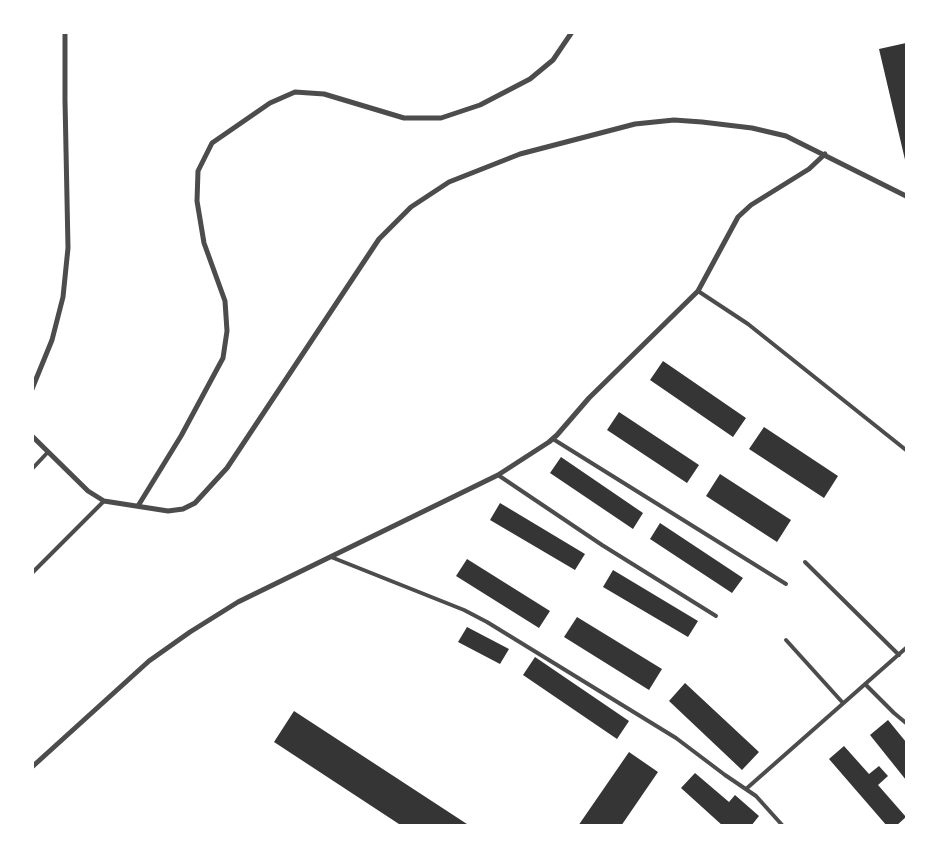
<!DOCTYPE html>
<style>
body{margin:0}
#map{position:relative;width:939px;height:858px;overflow:hidden;background:#fff;font-family:Roboto,sans-serif}
canvas{display:block}
.frame{position:absolute;inset:0;border:34px solid #fff;pointer-events:none}
</style>
<div id="map">
<canvas width="939" height="858"></canvas>
<div class="frame"></div>
</div>
<script>
const g = document.querySelector('canvas').getContext('2d');
g.lineJoin = 'round';
function fill(path, color) { g.fillStyle = color; g.fill(path, 'evenodd'); }
const poly = rows => new Path2D(rows.map(r => 'M' + r).join(''));
function strokePath(path, color, width, dash) { g.strokeStyle = color; g.lineWidth = width; g.lineCap = dash ? 'butt' : 'round'; g.setLineDash(dash || []); g.stroke(path); }
fill(poly([
 [906,43,906,164,879,49],
 [663,361,746,418,733,437,650,380],
 [619,412,699,465,687,483,607,430],
 [764,427,838,476,824,498,749,449],
 [561,457,643,513,633,529,550,473],
 [720,474,791,520,777,542,706,496],
 [500,503,585,554,575,570,490,520],
 [660,523,743,578,732,593,650,539],
 [467,559,550,611,539,628,456,576],
 [613,570,698,621,688,637,603,587],
 [577,617,662,669,649,690,564,637],
 [467,627,509,649,500,664,458,642],
 [535,657,629,721,617,739,523,675],
 [685,683,759,752,742,770,669,701],
 [294,711,470,826,402,826,274,742],
 [888,720,906,742,906,780,870,735],
 [844,746,869,774,879,766,888,776,878,785,906,817,896,826,887,826,829,759],
 [629,752,658,772,621,826,578,826],
 [695,773,729,802,735,795,759,816,751,826,723,826,681,788]
]), '#353535');
strokePath(poly([
 [698,291,748,324,906,450],
 [553,439,786,584],
 [32,469,48,452],
 [498,475,602,545,716,616],
 [331,557,464,610,487,622,676,738,725,775,756,796,783,826],
 [805,562,899,655],
 [32,573,104,501],
 [786,640,843,703],
 [865,684,894,713,906,723],
 [746,789,906,648]
]), '#4c4c4c', 4);
strokePath(poly([
 [32,389,52,340,63,297,68,248,65,100,65,32],
 [32,436,88,491,104,501,168,511,183,509,195,503,227,468,379,239,411,207,449,182,520,154,635,124,674,120,702,122,752,128,786,136,906,196],
 [138,506,181,436,223,358,227,331,225,301,204,243,197,201,198,171,212,143,270,103,295,92,324,94,404,118,441,118,480,105,530,79,553,60,572,32],
 [32,767,149,661,190,632,238,602,498,475,549,442,557,435,589,398,698,291,738,217,751,205,809,169,825,154]
]), '#4c4c4c', 5);
</script>
